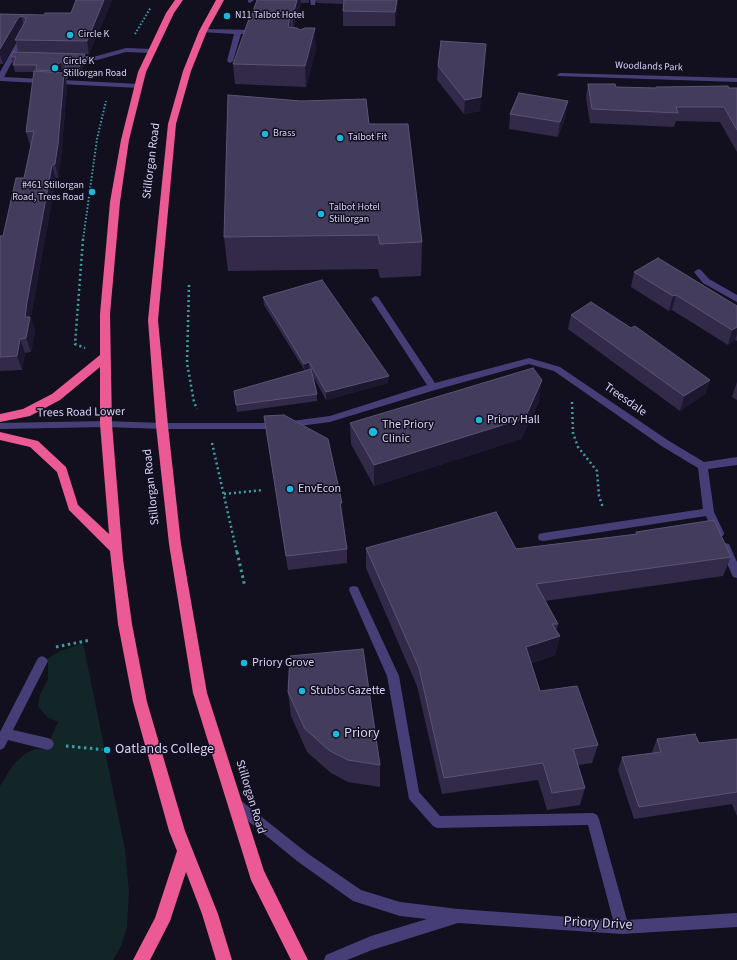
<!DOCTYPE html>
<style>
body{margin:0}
canvas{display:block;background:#120f1e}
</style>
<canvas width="737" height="960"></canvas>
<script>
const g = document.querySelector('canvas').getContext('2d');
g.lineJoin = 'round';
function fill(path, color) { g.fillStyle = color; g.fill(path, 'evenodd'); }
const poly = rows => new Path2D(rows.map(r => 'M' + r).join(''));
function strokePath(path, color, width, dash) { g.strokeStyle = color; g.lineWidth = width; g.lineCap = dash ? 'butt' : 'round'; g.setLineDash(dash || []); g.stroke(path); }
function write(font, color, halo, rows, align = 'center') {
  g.font = font + ' "Source Sans 3",sans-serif'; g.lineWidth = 3; g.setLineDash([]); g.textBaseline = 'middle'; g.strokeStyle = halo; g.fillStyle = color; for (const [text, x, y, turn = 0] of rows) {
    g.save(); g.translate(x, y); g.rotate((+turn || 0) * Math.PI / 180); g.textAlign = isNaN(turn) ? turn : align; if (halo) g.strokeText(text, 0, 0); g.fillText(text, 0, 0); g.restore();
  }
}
fill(poly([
 [83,643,125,850,129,892,127,927,121,946,113,960,0,960,0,786,13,765,26,753,36,749,46,749,58,722,47,717,38,706,40,695,48,679,48,658,61,651]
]), '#122627');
strokePath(poly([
 [135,34,151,7],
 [83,240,97,139,106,101]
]), '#3ba0a3', 2, [1.5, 2]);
strokePath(poly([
 [83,239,75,344,85,348],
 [189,285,187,363,194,402,197,409],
 [572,402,573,433,578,447,597,471,599,496,603,508],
 [212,443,237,553],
 [224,494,263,490]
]), '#3ba0a3', 2.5, [2, 3]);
strokePath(poly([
 [237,552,245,587],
 [56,647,90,640],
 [66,746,107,750]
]), '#3ba0a3', 3, [2.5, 3.5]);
fill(poly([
 [248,0,254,0,250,3,248,2,248,0],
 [310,0,316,0,315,5,311,5,310,0],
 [203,29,258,30,261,32,258,34,241,34,233,61,230,63,227,61,234,34,201,32,201,30,203,29],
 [23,34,26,36,4,77,139,84,142,86,139,88,0,81,0,72,20,36,23,34],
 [126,48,152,49,155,51,152,53,126,52,97,60,72,60,69,58,72,56,97,56,126,48],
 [560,73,737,78,737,82,558,76,557,75,560,73],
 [698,269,701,270,709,279,737,295,737,302,703,283,694,272,698,269],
 [375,296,378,297,435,383,529,358,560,367,669,441,704,462,737,457,737,465,708,469,714,512,724,533,723,536,715,536,706,516,543,541,539,540,538,537,539,534,543,533,703,509,698,468,663,447,554,371,529,364,435,390,330,422,276,429,162,429,106,427,0,429,0,423,106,421,162,423,276,423,330,416,427,385,371,299,375,296],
 [725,543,729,544,737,562,737,578,733,577,720,547,721,544,725,543],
 [354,586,358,587,359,590,399,676,419,792,440,816,593,813,597,815,599,819,627,920,737,913,737,927,622,934,458,923,372,950,347,960,324,960,326,955,371,936,427,919,400,916,353,901,297,861,231,807,229,803,231,799,235,797,239,799,307,853,361,890,400,902,458,909,613,920,588,825,437,828,433,826,409,799,387,676,349,590,350,587,354,586],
 [42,656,46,658,48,661,13,730,48,738,52,740,54,744,52,748,48,750,8,740,4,748,0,750,0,732,38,658,42,656]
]), '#463f77');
fill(poly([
 [175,0,183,0,174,13,146,72,129,140,120,202,110,314,112,424,123,559,132,624,147,702,185,831,218,914,232,960,216,960,202,914,186,872,170,921,150,960,133,960,155,918,177,851,169,831,133,702,118,624,110,551,69,510,57,472,30,447,0,440,0,432,38,441,66,467,78,505,109,534,100,424,100,367,60,400,30,416,0,422,0,414,23,409,52,394,100,355,100,314,110,202,121,140,138,72,166,13,175,0],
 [216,0,224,0,207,31,191,71,176,124,158,320,168,426,181,544,207,693,264,871,308,960,291,960,251,880,193,693,169,544,156,426,148,320,168,124,183,71,199,31,216,0]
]), '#eb5a93');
fill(poly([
 [76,0,112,0,89,54,85,54,86,61,81,74,68,73,68,79,66,79,67,86,61,158,58,178,56,178,31,316,31,318,35,331,31,352,25,353,22,370,0,371,0,236,3,236,24,178,31,145,30,145,26,132,34,72,15,72,11,57,18,52,16,41,3,64,0,64,0,14,44,15,71,13],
 [62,70,64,71,64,73,59,73,60,71],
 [257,0,309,0,309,3,301,3,294,27,316,49,306,87,235,84,233,64,252,16,252,14],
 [316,0,398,0,395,26,343,26,343,11,344,4,317,3],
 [438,66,480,111,464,114,437,80],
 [588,84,616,87,656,88,737,88,737,152,720,122,676,121,674,127,590,123,586,98],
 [510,114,566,115,558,137,509,129],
 [369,124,422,242,421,276,380,278,378,269,228,271,224,237],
 [634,272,737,306,737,341,735,340,728,345,672,310,669,311,631,287],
 [263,297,388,383,326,400,313,376,317,394,317,401,237,412,234,391,305,371,264,305],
 [571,315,710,380,705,394,680,411,568,329],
 [737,382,737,400,732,397],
 [539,401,521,439,374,486,351,444,350,423],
 [264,416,343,517,347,549,347,563,288,570,266,430],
 [636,532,731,557,723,576,545,601,558,624,556,631,560,636,555,655,531,663,540,691,598,745,592,763,578,765,585,788,580,805,547,810,538,780,442,794,417,686,366,568,366,548,516,549,635,534],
 [288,692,380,765,380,787,348,782,331,773,307,752,291,716],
 [657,739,699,743,737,739,737,816,732,804,634,819,618,770,622,757,652,753,652,752]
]), '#332a49');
fill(poly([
 [104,0,112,0,89,54,87,41],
 [297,0,301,0,301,3,293,30,293,15],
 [397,0,398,0,395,26,395,12],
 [21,16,24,29,15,40,16,41,3,64,0,54,0,49,18,18],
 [290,17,291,37,288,27],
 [315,28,316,49,306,87,305,66],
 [486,44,480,111,464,114,465,100],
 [85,54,86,61,81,74,80,66],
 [61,62,62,70,60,71,56,78,54,71,58,64],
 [67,66,68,73,68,79,66,72],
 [64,73,67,86,61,158,58,178,55,164],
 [568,101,566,115,558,137,560,122],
 [52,165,56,178,31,316,31,318,35,331,31,352,26,338,25,317,27,302],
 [676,295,672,310,669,311,673,296],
 [737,327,737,334,735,340,728,345,732,330],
 [20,339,25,353,22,370,17,356],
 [309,362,309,370,305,372,304,364],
 [389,376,388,383,326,400,326,392],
 [542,380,539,401,521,439,374,486,374,465],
 [710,380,705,394,680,411,684,396],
 [340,503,342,503,343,517],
 [560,636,555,655,522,665,526,647]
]), '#1e1730');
const building = poly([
 [76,0,104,0,87,41,15,40,26,20,26,18,21,16,18,18,0,49,0,14,44,15,45,13,71,13,76,0],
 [257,0,297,0,293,15,252,14,257,0],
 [344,0,397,0,395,12,343,11,344,0],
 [250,16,290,17,288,27,297,28,300,30,305,28,315,28,305,66,233,64,250,16],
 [441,41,486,44,481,97,465,100,438,66,441,41],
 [13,52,85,54,80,66,67,66,66,72,64,71,66,65,61,62,58,64,54,71,36,70,37,65,13,65,16,57,11,57,13,52],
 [34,71,64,73,58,144,55,164,52,165,27,302,25,317,30,317,26,338,20,339,17,356,0,357,0,236,3,236,16,178,24,178,34,131,26,132,34,71],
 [588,84,615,84,616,87,656,88,656,87,728,86,729,88,737,88,737,130,724,107,676,107,678,113,592,109,588,84],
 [519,93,568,101,560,122,510,114,519,93],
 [228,95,301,101,366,99,369,124,408,124,422,242,380,244,378,235,224,237,228,95],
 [658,258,737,306,737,327,732,330,676,295,673,296,634,272,658,258],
 [322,280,389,376,326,392,309,362,304,364,263,297,322,280],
 [591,302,631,328,635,326,710,380,684,396,571,315,591,302],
 [533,368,542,380,525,418,374,465,350,423,533,368],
 [311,369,317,394,236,405,234,391,311,369],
 [284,415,328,439,342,503,340,503,347,549,286,556,264,416,284,415],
 [496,512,516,549,637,534,636,532,714,520,731,557,536,584,558,624,552,624,560,636,526,647,540,691,577,686,598,745,573,749,585,788,552,793,543,763,444,778,419,668,366,548,496,512],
 [363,649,380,765,348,760,330,751,305,729,288,692,290,656,363,649],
 [695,734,699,743,737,739,737,792,639,807,622,757,661,752,657,739,695,734]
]);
fill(building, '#443c5c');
strokePath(building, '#5c5375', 1);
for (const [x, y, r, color] of [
 [227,16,4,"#1ab8dc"],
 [70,35,4,"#1ab8dc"],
 [55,68,4,"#1ab8dc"],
 [265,134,4,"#1ab8dc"],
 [340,138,4,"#1ab8dc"],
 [92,192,4,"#1ab8dc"],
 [321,214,4,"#1ab8dc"],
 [479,420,4,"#1ab8dc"],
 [373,432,5,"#1ab8dc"],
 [290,489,4,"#1ab8dc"],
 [244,663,4,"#1ab8dc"],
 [302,691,4,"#1ab8dc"],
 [336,734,4,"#1ab8dc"],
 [107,750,4,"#1ab8dc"]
]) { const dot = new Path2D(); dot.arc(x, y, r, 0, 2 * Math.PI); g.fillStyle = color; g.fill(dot); strokePath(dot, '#120f1e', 1.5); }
write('10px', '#d9d1f9', '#120f1e', [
 ["N11 Talbot Hotel",235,16],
 ["Circle K",78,35],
 ["Circle K",63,62],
 ["Stillorgan Road",63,74],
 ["Brass",273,134],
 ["Talbot Fit",348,138],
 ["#461 Stillorgan",84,186,"right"],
 ["Road, Trees Road",84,198,"right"],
 ["Talbot Hotel",329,208],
 ["Stillorgan",329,220]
], 'left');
write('10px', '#d9d1f9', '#120f1e', [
 ["Woodlands Park",649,67,2]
]);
write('12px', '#d9d1f9', '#120f1e', [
 ["Stillorgan Road",152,161,-83],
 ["Treesdale",625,400,35],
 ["Trees Road Lower",81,413,-1],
 ["Stillorgan Road",152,487,-96],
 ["Stillorgan Road",250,797,73]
]);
write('12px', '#d9d1f9', '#120f1e', [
 ["Priory Hall",487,420],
 ["The Priory",382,425],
 ["Clinic",382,439],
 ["EnvEcon",298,489],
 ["Priory Grove",252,663],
 ["Stubbs Gazette",310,691]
], 'left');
write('14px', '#d9d1f9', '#120f1e', [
 ["Priory",344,734],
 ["Oatlands College",115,750]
], 'left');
write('14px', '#d9d1f9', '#120f1e', [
 ["Priory Drive",598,924,3]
]);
</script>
